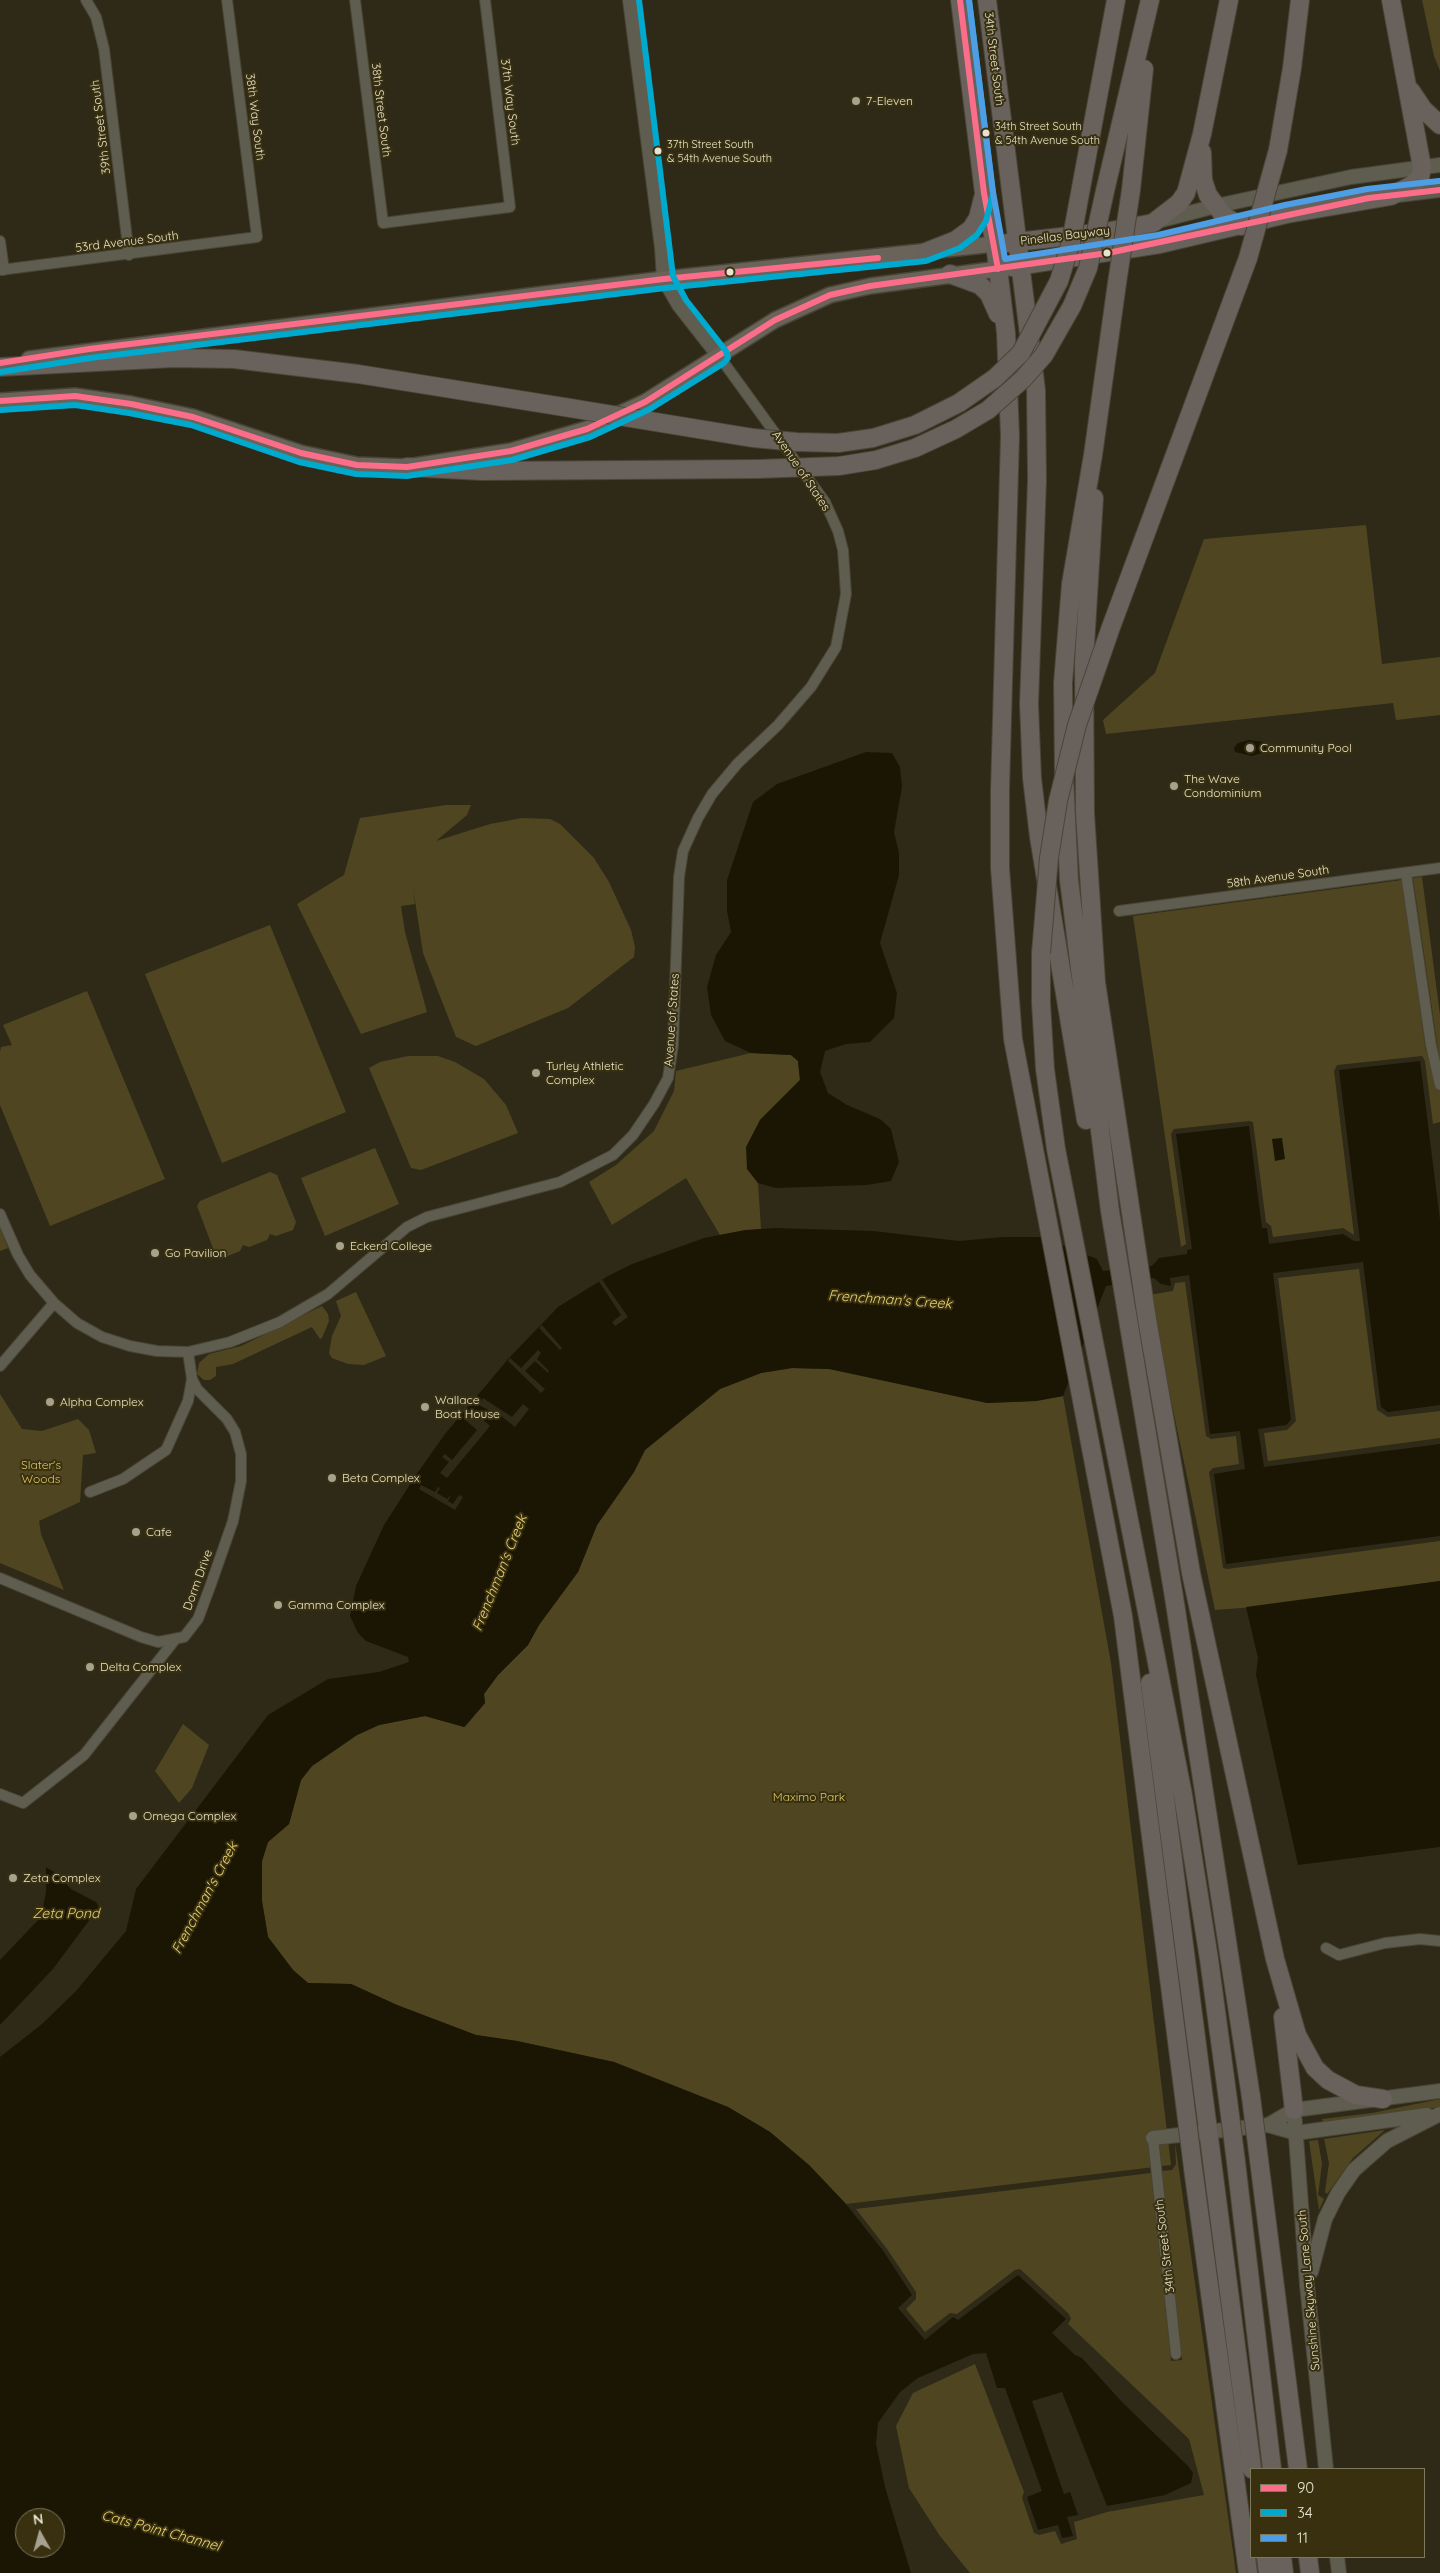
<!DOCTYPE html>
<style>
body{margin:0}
#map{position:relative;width:1440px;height:2573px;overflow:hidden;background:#2f2a18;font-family:Quicksand,sans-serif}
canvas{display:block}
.legend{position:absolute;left:1250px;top:2468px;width:175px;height:90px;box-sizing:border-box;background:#38300f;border:1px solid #7e785c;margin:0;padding:6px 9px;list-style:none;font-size:15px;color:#e7e3d0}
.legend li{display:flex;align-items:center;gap:10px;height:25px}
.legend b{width:25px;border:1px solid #7e785c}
.north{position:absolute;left:15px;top:2508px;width:50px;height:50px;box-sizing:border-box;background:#38300f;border:1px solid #7e785c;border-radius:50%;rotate:353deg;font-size:14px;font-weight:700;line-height:20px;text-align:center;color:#e7e3d0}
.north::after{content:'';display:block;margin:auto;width:18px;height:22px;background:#a7a290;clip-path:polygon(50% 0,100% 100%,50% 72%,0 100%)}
</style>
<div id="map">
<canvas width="1440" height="2573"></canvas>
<ul class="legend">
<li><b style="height:6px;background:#fb6d88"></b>90</li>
<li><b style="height:6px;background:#00a9ce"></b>34</li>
<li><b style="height:6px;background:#4d9ee5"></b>11</li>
</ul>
<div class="north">N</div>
</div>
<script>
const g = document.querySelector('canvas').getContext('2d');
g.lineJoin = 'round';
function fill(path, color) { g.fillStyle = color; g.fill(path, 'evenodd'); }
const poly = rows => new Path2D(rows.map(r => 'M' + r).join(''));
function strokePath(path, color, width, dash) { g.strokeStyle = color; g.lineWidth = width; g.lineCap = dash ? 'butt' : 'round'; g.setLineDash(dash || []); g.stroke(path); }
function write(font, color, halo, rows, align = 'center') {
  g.font = font + ' Quicksand,sans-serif'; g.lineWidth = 4; g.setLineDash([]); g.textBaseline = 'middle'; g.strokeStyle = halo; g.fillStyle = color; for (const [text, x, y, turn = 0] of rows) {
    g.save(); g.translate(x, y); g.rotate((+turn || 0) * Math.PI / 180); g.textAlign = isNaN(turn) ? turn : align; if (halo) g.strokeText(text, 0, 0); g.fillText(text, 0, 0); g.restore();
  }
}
fill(poly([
 [1422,0,1440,0,1440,71,1434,56],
 [1366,525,1382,664,1440,657,1440,715,1396,720,1393,703,1106,734,1103,720,1155,673,1204,539],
 [446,805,471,805,467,815,436,841,490,824,522,818,550,819,560,824,594,858,609,882,631,930,635,947,634,957,568,1008,476,1046,456,1037,423,953,413,887,415,904,401,906,405,932,427,1012,361,1034,297,904,344,875,360,818],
 [1422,877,1440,1015,1440,1122,1433,1124,1425,1061,1422,1056,1337,1065,1334,1071,1354,1235,1343,1228,1273,1237,1271,1226,1266,1222,1253,1122,1249,1121,1174,1129,1171,1134,1186,1244,1178,1249,1181,1247,1133,916,1402,880,1426,1052,1438,1050,1413,878],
 [270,925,346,1112,222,1163,145,974],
 [87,991,165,1179,50,1226,0,1105,0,1052,1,1047,12,1045,3,1025],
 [751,1053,791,1055,798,1061,800,1080,760,1120,747,1168,758,1183,761,1229,720,1235,686,1178,612,1225,589,1182,616,1165,654,1131,674,1091,676,1071],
 [408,1056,438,1056,455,1062,484,1079,506,1105,518,1133,421,1170,411,1168,369,1068,380,1062],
 [375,1148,399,1204,325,1236,301,1178],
 [270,1172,277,1175,296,1222,293,1230,276,1236,270,1234,267,1240,249,1247,243,1245,240,1251,223,1258,216,1256,197,1206,200,1201],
 [0,1227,8,1248,0,1251],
 [1359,1269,1377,1410,1388,1417,1440,1411,1440,1438,1268,1461,1264,1433,1287,1430,1296,1421,1278,1278],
 [1185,1282,1206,1436,1211,1439,1236,1436,1239,1464,1213,1468,1209,1472,1223,1568,1227,1569,1440,1541,1440,1581,1267,1606,1215,1610,1149,1295,1173,1291,1175,1283],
 [356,1292,386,1356,364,1365,348,1364,332,1358,329,1353,332,1336,341,1316,336,1301],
 [322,1306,328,1314,329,1321,322,1338,320,1339,312,1327,233,1364,216,1367,216,1376,210,1380,204,1380,197,1374,199,1363,209,1354,241,1346],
 [792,1368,829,1369,862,1375,987,1403,1036,1401,1063,1396,1111,1663,1171,2165,846,2204,809,2165,770,2132,728,2107,614,2062,517,2041,476,2035,397,2005,351,1984,308,1983,293,1970,268,1937,262,1901,262,1861,268,1842,289,1824,301,1780,312,1766,357,1735,379,1725,425,1716,465,1727,485,1703,484,1694,498,1675,528,1645,539,1625,578,1572,597,1525,634,1472,645,1450,720,1389,761,1373],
 [0,1394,22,1429,42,1431,78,1419,89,1430,96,1453,83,1455,80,1502,39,1521,41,1534,64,1590,0,1563],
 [183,1724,209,1745,192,1788,179,1803,155,1771],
 [1440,2099,1440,2107,1323,2122,1322,2119,1372,2113],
 [1385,2130,1353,2158,1327,2194,1325,2192,1329,2163,1324,2139],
 [1318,2140,1322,2164,1318,2195,1324,2199,1319,2210,1309,2141],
 [1175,2142,1236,2573,970,2573,940,2536,909,2488,896,2426,913,2393,975,2364,1024,2492,1022,2498,1034,2533,1039,2535,1055,2531,1061,2544,1077,2539,1074,2522,1107,2512,1204,2495,1189,2439,1068,2324,1071,2319,1069,2314,1020,2269,1015,2270,957,2314,950,2313,925,2332,906,2309,916,2299,916,2292,887,2249,856,2209,1151,2173,1171,2361,1182,2360,1162,2171,1172,2170,1176,2164]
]), '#4f4621');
fill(poly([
 [1249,740,1264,742,1267,748,1262,753,1252,756,1235,752,1234,748,1238,743],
 [866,752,892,753,900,767,902,787,894,832,899,853,899,875,880,943,897,993,894,1018,870,1042,846,1044,825,1051,820,1072,828,1093,847,1105,880,1119,891,1129,899,1162,891,1181,867,1185,776,1188,758,1183,747,1169,746,1147,760,1120,800,1080,798,1061,791,1055,751,1053,725,1041,711,1015,707,987,716,955,731,932,727,911,727,880,753,802,777,784],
 [1420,1061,1440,1220,1440,1405,1388,1412,1381,1407,1363,1262,1273,1273,1291,1420,1286,1425,1258,1429,1264,1467,1440,1444,1440,1536,1226,1564,1214,1474,1245,1469,1240,1431,1210,1434,1189,1275,1170,1278,1171,1286,1161,1284,1154,1278,1106,1286,1063,1396,1036,1401,987,1403,829,1369,792,1368,761,1373,720,1389,645,1450,634,1472,597,1525,578,1572,539,1625,528,1645,498,1675,484,1694,485,1703,464,1727,425,1716,379,1725,357,1735,312,1766,301,1780,289,1824,268,1842,262,1861,262,1901,268,1937,293,1970,308,1983,351,1984,397,2005,476,2035,517,2041,614,2062,728,2107,770,2132,809,2165,846,2204,884,2252,912,2295,898,2308,925,2340,953,2317,958,2320,1018,2275,1066,2319,1052,2333,1075,2355,1082,2358,1122,2402,1188,2466,1193,2473,1191,2483,1165,2495,1107,2506,1062,2392,1032,2401,1064,2494,1070,2492,1078,2515,1067,2517,1073,2536,1062,2538,1058,2525,1038,2530,1027,2497,1042,2491,1005,2388,997,2388,986,2353,973,2354,918,2378,900,2392,878,2423,876,2444,885,2487,911,2573,0,2573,0,2057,42,2024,76,1991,126,1931,136,1889,268,1715,328,1679,379,1672,409,1662,408,1657,366,1641,358,1633,350,1616,356,1586,384,1525,416,1475,445,1434,509,1358,558,1307,608,1276,632,1264,704,1238,745,1230,776,1228,873,1231,959,1241,1003,1237,1042,1237,1097,1259,1103,1271,1152,1266,1159,1258,1187,1254,1187,1250,1192,1249,1176,1134,1249,1126,1262,1228,1267,1228,1269,1244,1343,1234,1354,1241,1360,1241,1339,1070],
 [25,2518,55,2518,55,2548,25,2548],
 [1282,1138,1285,1159,1275,1161,1272,1139],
 [1440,1581,1440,1847,1298,1865,1256,1675,1258,1658,1246,1607],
 [46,1867,57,1874,71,1889,96,1902,99,1907,53,1969,0,2025,0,1960,41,1917,46,1892]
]), '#1b1604');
fill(poly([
 [601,1278,628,1317,615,1326,612,1322,621,1315,598,1280],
 [542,1325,562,1348,560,1350,539,1328],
 [538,1350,541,1353,537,1359,549,1371,548,1373,535,1361,525,1371,545,1389,541,1393,508,1361,510,1358,521,1368],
 [483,1398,512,1417,523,1404,529,1409,515,1427,495,1411,494,1413,479,1405],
 [472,1409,490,1426,447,1478,440,1473,449,1462,442,1457,445,1454,452,1460,477,1430,464,1419],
 [421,1485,435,1492,438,1487,440,1488,437,1493,447,1499,451,1495,448,1501,453,1504,459,1495,463,1497,455,1510,419,1489]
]), '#2f2a18');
const street = poly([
 [86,0,96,17,104,49,129,255],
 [355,0,383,223,510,207,485,0],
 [0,241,4,270],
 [0,270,257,237,227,0],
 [1406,873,1431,1045,1440,1085],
 [1119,911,1440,868],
 [0,1214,18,1255,30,1275,54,1303,77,1323,102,1337,130,1346,157,1351,188,1352,230,1342,280,1322,328,1294,407,1227,427,1217,560,1182,613,1155,633,1135,654,1104,668,1078,673,1045,679,877,683,851,698,818,712,794,738,763,778,725,811,687,836,647,846,594,843,550,838,531,825,502,719,356],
 [0,1366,54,1303],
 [90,1492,123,1479,166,1450,188,1401,192,1379,188,1352],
 [0,1578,141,1637,158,1642,184,1637,198,1619,211,1584,233,1521,241,1481,241,1454,235,1432,227,1419,197,1389,192,1379],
 [0,1794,23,1803,84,1755,174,1641],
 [1326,1948,1339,1955,1385,1943,1420,1939,1440,1941],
 [1153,2138,1176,2354]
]);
const secondary = poly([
 [630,0,662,248,664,279,679,305,719,356],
 [1399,195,1440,190],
 [1158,221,1216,206,1351,177,1440,165],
 [1294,2110,1307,2285,1326,2469],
 [1268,2125,1296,2133,1427,2115],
 [1153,2138,1268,2125,1294,2110,1440,2091],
 [1311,2272,1325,2219,1338,2193,1354,2170,1387,2141,1440,2114],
 [1337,2557,1339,2573]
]);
const primary = poly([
 [29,359,664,279,995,244],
 [0,401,75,396,131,404,193,417,301,453,357,465,407,467,511,451,587,429,645,402,775,320,830,295,870,286,998,269]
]);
const highway = poly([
 [960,0,984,193,995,244,1006,333,1010,436,1000,790,1000,868,1013,1039,1123,1616,1185,2104],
 [987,0,1036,390,1037,480,1029,704,1032,778,1039,837,1086,1120],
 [1411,91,1423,109,1440,125],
 [1278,150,1292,68,1300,0],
 [1202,152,1203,180,1208,195,1224,216,1241,226],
 [1081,188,1116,0],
 [1131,190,1144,69],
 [1105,191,1150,0],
 [1008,243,1105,232,1153,223,1179,203,1186,193,1202,134,1229,0],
 [923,253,956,240,971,229,978,218,983,198],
 [1011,267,1160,244,1287,214,1391,196,1410,186,1420,178,1422,167,1391,0],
 [950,274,980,285,989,294,998,314],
 [1117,283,1093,455,1071,584,1063,683,1064,775,1069,880,1110,1211,1174,1597,1251,2097],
 [0,367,174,358,234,359,358,374,564,407],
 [407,467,481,471,758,469],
 [1094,498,1084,662,1085,813,1096,982,1147,1319,1191,1573,1275,1959,1297,2035,1315,2068,1328,2080,1356,2095,1383,2099],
 [1111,627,1248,258],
 [1041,953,1041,1003,1045,1069,1056,1149,1183,1795,1209,1959,1228,2100],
 [1150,1683,1252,2469],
 [1283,2017,1294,2110],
 [1259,2160,1298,2469],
 [1236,2162,1272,2469],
 [1193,2168,1248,2573],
 [1266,2557,1268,2573],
 [1282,2557,1284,2573],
 [1308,2557,1310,2573]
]);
strokePath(street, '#494536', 12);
strokePath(secondary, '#494536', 16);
strokePath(primary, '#494536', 18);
strokePath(highway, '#494536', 20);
strokePath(street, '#5f5c50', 10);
strokePath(secondary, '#5f5c50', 14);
strokePath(primary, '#69635a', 15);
strokePath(highway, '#69615c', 18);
const highwayBridge = poly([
 [1248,258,1278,150],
 [1117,283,1131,190],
 [564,407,753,438,797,442,838,443,873,438,915,425,959,403,995,378,1021,353,1059,281,1071,242,1081,188],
 [758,469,839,466,876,460,915,448,956,429,988,410,1023,379,1044,355,1072,306,1088,268,1105,191],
 [1041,953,1049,858,1058,801,1077,725,1111,627],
 [1251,2097,1259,2160],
 [1228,2100,1236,2162],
 [1185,2104,1193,2168]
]);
strokePath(highwayBridge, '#494536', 20, []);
strokePath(highwayBridge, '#69615c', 18);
strokePath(poly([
 [960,0,984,193,998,269],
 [0,363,89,349,664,279,878,258],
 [0,401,75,396,131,404,193,417,301,453,357,465,407,467,511,451,587,429,645,402,775,320,830,295,870,286,1108,253,1369,198,1440,190]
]), '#fb6d88', 6);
strokePath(poly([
 [1,372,90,358,665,288,926,261,960,248,977,235,986,221,993,194,969,0],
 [1,410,75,405,129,413,191,425,299,462,356,474,407,476,512,460,590,437,650,409,724,363,728,358,726,351,686,300,673,276,639,0]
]), '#00a9ce', 6);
strokePath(poly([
 [969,0,993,192,1005,259,1158,235,1285,205,1367,189,1439,181]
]), '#4d9ee5', 6);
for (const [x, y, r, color] of [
 [856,101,5,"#a7a290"],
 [986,133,4.5,"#e7e3d0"],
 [658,151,4.5,"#e7e3d0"],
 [1107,253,4.5,"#e7e3d0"],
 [730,272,4.5,"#e7e3d0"],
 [1250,748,5,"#a7a290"],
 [1174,786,5,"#a7a290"],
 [536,1073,5,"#a7a290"],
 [340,1246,5,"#a7a290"],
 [155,1253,5,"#a7a290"],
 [50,1402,5,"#a7a290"],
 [425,1407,5,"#a7a290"],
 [332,1478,5,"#a7a290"],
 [136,1532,5,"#a7a290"],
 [278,1605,5,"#a7a290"],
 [90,1667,5,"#a7a290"],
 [133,1816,5,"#a7a290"],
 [13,1878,5,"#a7a290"]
]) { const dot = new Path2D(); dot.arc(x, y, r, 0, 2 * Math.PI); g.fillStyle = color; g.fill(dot); strokePath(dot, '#38300f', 2); }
write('11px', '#e7e3d0', '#38300f', [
 ["34th Street South",995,127],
 ["& 54th Avenue South",995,141],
 ["37th Street South",667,145],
 ["& 54th Avenue South",667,159]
], 'left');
write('12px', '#e7e3d0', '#38300f', [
 ["34th Street South",994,59,83],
 ["37th Way South",510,102,83],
 ["38th Street South",381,110,83],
 ["38th Way South",255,117,83],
 ["39th Street South",101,127,-97],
 ["Pinellas Bayway",1065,236,-7],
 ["53rd Avenue South",127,242,-7],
 ["Avenue of States",801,471,56],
 ["58th Avenue South",1278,877,-8],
 ["Avenue of States",672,1020,-86],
 ["Dorm Drive",198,1580,-70],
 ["34th Street South",1165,2246,-97],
 ["Sunshine Skyway Lane South",1309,2290,-95]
]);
write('12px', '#e7e3d0', '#38300f', [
 ["7-Eleven",866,101],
 ["Community Pool",1260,748],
 ["The Wave",1184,779],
 ["Condominium",1184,793],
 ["Turley Athletic",546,1066],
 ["Complex",546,1080],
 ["Eckerd College",350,1246],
 ["Go Pavilion",165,1253],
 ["Wallace",435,1400],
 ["Boat House",435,1414],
 ["Alpha Complex",60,1402],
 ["Beta Complex",342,1478],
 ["Cafe",146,1532],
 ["Gamma Complex",288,1605],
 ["Delta Complex",100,1667],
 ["Omega Complex",143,1816],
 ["Zeta Complex",23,1878]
], 'left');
write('12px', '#dec668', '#38300f', [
 ["Slater's",41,1465],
 ["Woods",41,1479],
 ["Maximo Park",809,1797]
]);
write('italic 14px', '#e9d173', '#38300f', [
 ["Frenchman's Creek",890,1300,4],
 ["Frenchman's Creek",500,1573,-68],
 ["Frenchman's Creek",205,1898,-62],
 ["Zeta Pond",66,1914],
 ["Cats Point Channel",161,2531,15]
]);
</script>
